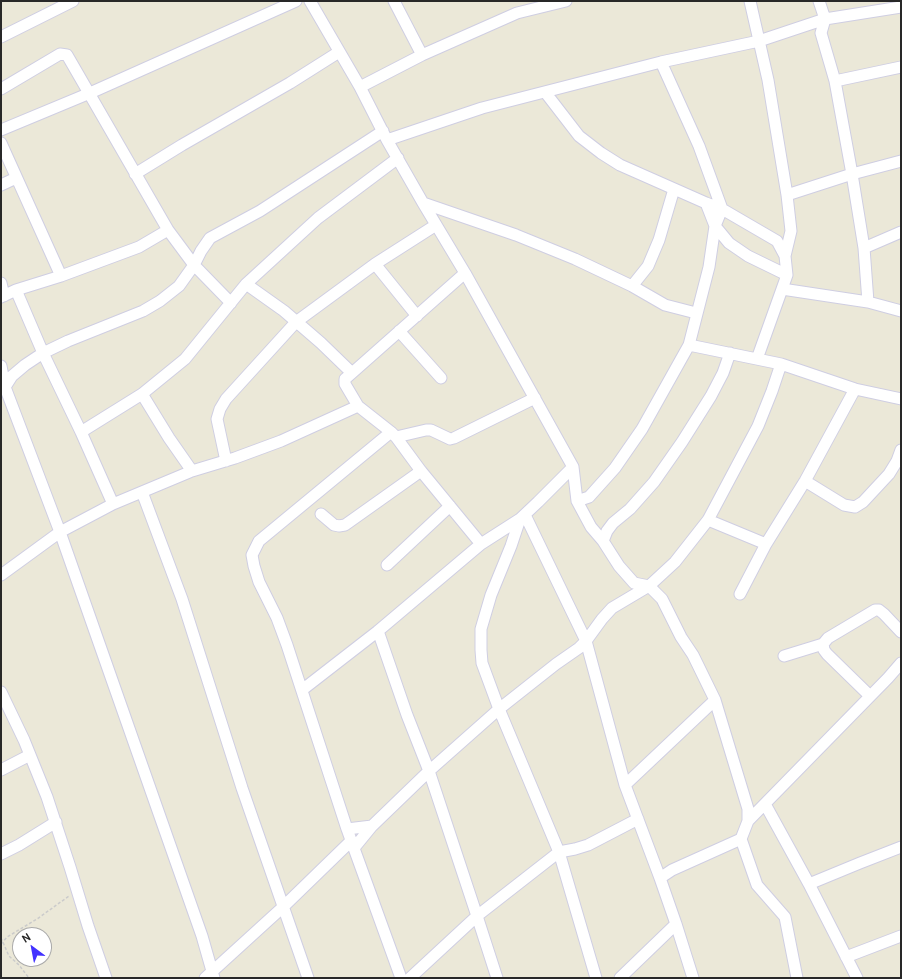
<!DOCTYPE html>
<style>
body{margin:0}
#map{position:relative;width:902px;height:979px;overflow:hidden;background:#ebe8d8;font-family:Cabin,sans-serif}
canvas{display:block}
.frame{position:absolute;inset:0;border:2px solid #282828;pointer-events:none}
.north{position:absolute;left:12px;top:927px;width:40px;height:40px;box-sizing:border-box;background:#fff;border:1px solid #a9a9a9;border-radius:50%;rotate:328deg;font-size:11px;font-weight:700;line-height:16px;text-align:center;color:#282828}
.north::after{content:'';display:block;margin:auto;width:14px;height:18px;background:#4332ff;clip-path:polygon(50% 0,100% 100%,50% 72%,0 100%)}
</style>
<div id="map">
<canvas width="902" height="979"></canvas>
<div class="frame"></div>
<div class="north">N</div>
</div>
<script>
const g = document.querySelector('canvas').getContext('2d');
g.lineJoin = 'round';
const poly = rows => new Path2D(rows.map(r => 'M' + r).join(''));
function strokePath(path, color, width, dash) { g.strokeStyle = color; g.lineWidth = width; g.lineCap = dash ? 'butt' : 'round'; g.setLineDash(dash || []); g.stroke(path); }
const minor = poly([
 [310,1,360,87,387,140,423,203,465,273,573,467,577,501,591,527,603,541,619,566,634,583,649,586,662,599,681,637,693,655,715,700,748,809,748,821,741,839,757,885,785,917,797,978],
 [394,1,422,55],
 [750,1,768,80,787,195,791,231,785,256],
 [819,1,825,19,821,33,835,81,852,174,864,248,868,302],
 [1,37,73,1],
 [661,62,699,146,722,209,715,226,729,243,748,256,787,275],
 [835,81,901,67],
 [360,87,422,55,517,13,566,1],
 [1,89,60,54,67,55,168,230,194,265,231,303],
 [545,92,579,136,601,153,620,165,706,203,722,209,777,241,785,256,787,275,757,359],
 [1,130,90,93,296,1],
 [387,140,482,108,661,62,759,41,825,19,901,7],
 [1,143,61,276],
 [135,174,182,145,290,83,339,52],
 [1,185,16,178],
 [787,195,852,174,901,161],
 [423,203,516,235,575,259,632,286,665,305,696,313],
 [864,248,901,232],
 [375,264,417,316],
 [465,273,352,373,345,379,345,384,358,406,391,432,396,437,421,471,481,544],
 [1,283,4,296],
 [246,284,284,311,321,343,352,373],
 [632,286,648,266,659,240,674,189],
 [782,289,868,302,901,311],
 [16,290,43,353,81,432,113,504],
 [1,297,16,290,61,276,139,247,168,230],
 [399,331,441,378],
 [689,345,781,364,855,389,901,399],
 [1,366,5,387,60,532,202,936,214,978],
 [2,389,5,387,12,376,25,365,43,353,68,341,143,311,160,301,179,286,194,265,201,251,210,238,260,211,383,131],
 [142,394,169,438,192,471],
 [81,432,142,394,185,359,246,284,318,218,398,158],
 [391,432,259,541,252,555,254,566,259,582,277,618,287,645,347,829,401,978],
 [396,437,426,430,431,430,450,439,454,438,535,398],
 [226,461,217,419,220,409,226,399,296,322,375,264,436,225],
 [573,467,538,502,520,519,511,546,491,595,481,629,481,650,482,663,499,709,559,852,596,978],
 [805,481,844,505,855,507,863,502,889,474,897,461,901,450],
 [142,492,182,599,242,788,308,978],
 [577,501,589,497,615,468,642,429,689,345,709,267,715,226,706,203],
 [321,514,334,525,339,526,345,525,421,471],
 [525,515,586,641,625,785,660,878],
 [708,520,766,544],
 [603,541,607,531,613,523,630,509,654,482,682,442,711,396,723,373,730,353],
 [387,565,450,506],
 [1,575,60,532,113,504,192,471,235,458,281,441,358,406],
 [740,594,766,544,805,481,855,389],
 [378,631,407,715,429,771,477,916,497,978],
 [784,656,823,644],
 [302,690,378,631,481,544,520,519],
 [1,692,24,740,47,797,70,867,88,926,106,978],
 [870,696,827,654,824,650,823,644,828,638,875,610,879,610,884,614,901,632],
 [1,770,30,755],
 [625,785,715,700],
 [765,804,809,884,857,978],
 [748,821,888,678,901,663],
 [347,829,372,826],
 [354,848,372,826,429,771,499,709,556,664,579,648,586,641,602,619,612,608,649,586,675,562,708,520,758,426,772,391,781,364],
 [1,854,19,845,56,822],
 [809,884,860,863,901,847],
 [676,924,693,978],
 [846,957,901,936],
 [205,978,283,907,351,841],
 [410,978,477,916,559,852,575,849,588,845,638,819],
 [620,978,676,924,660,878,672,870,741,839]
]);
strokePath(minor, '#cfcee2', 13);
strokePath(poly([
 [1,938,9,956,19,965,29,978],
 [1,944,7,937,37,919,69,896]
]), '#cbcbcb', 1.5, [3, 2]);
strokePath(minor, '#fff', 11);
</script>
